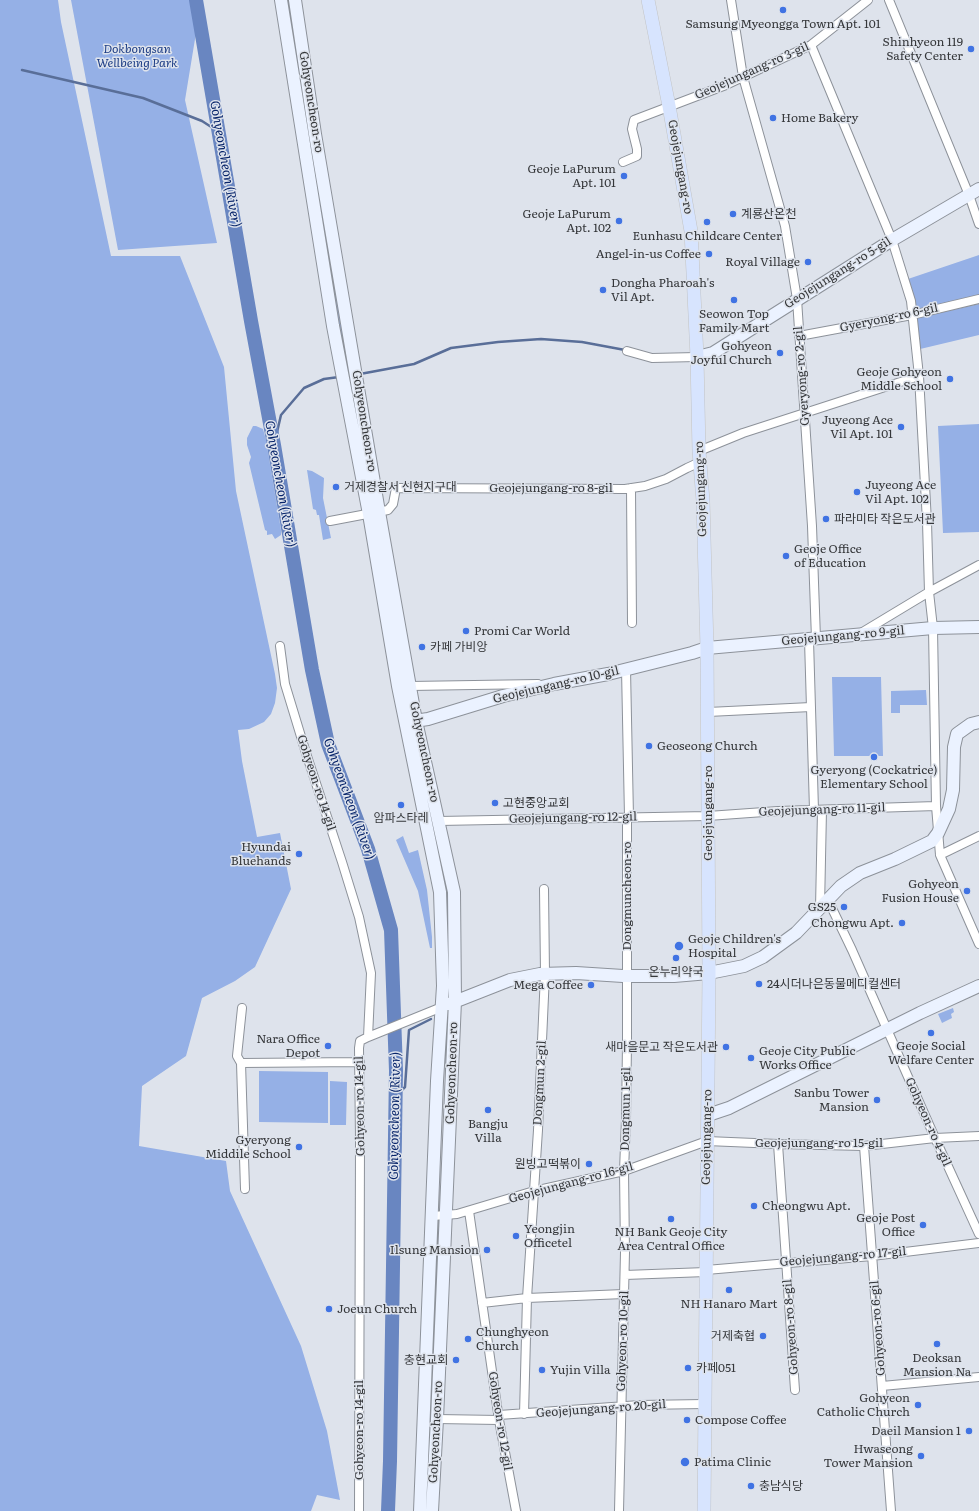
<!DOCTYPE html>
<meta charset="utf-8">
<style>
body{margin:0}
canvas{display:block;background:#dee3ec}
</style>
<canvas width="979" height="1511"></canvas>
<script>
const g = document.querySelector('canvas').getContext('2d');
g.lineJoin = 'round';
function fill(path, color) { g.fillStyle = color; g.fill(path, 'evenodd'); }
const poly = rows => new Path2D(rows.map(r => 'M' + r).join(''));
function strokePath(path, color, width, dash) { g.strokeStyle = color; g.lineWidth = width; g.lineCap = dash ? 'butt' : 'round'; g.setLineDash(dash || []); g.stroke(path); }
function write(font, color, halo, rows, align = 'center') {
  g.font = font + ' Literata,"Noto Sans KR",serif'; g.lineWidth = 3; g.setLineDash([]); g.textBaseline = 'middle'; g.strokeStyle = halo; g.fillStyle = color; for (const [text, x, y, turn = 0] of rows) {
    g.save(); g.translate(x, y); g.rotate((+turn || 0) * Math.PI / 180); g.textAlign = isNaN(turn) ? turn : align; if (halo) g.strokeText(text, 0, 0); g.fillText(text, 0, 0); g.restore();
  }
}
fill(poly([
 [0,0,58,0,61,22,111,256,180,256,224,367,236,491,275,674,277,688,275,703,271,714,264,722,249,729,238,730,242,761,257,837,280,833,291,889,255,967,235,981,202,998,186,1056,142,1086,139,1146,226,1161,230,1191,301,1346,327,1431,340,1500,317,1495,311,1511,0,1511],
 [71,0,191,0,194,7,196,33,185,100,217,243,118,250],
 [284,0,288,0,348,364,344,364],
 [979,255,979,299,912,315,905,280],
 [979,304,979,335,916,350,917,318],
 [979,424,979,532,943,533,938,426],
 [253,426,256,426,263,429,266,440,281,530,281,535,275,539,272,534,267,535,267,531,265,530,249,463,251,457,247,445,247,438],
 [307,470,312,471,324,478,323,498,331,538,323,540,319,515,317,515,316,510,313,509],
 [832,677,881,677,883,756,834,756],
 [926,690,927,705,900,705,900,713,891,713,891,691],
 [403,836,409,853,418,850,427,890,432,937,432,948,430,948,418,891,396,840],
 [953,1008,954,1012,951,1014,952,1018,942,1023,938,1014],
 [259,1071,328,1072,328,1123,259,1122],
 [330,1081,347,1082,346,1125,330,1125],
 [437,1229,440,1229,430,1442,426,1442]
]), '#95b0e6');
strokePath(poly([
 [22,70,143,98,202,121,219,132],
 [360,374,414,364,451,348,498,342,541,339,582,342,625,350],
 [274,445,281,415,304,388,324,379,339,377],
 [396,1096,405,1087,409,1030,431,1019]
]), '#596e98', 2.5);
strokePath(poly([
 [196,0,251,321,274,445,312,670,328,744,368,849,391,930,396,1071,390,1461,388,1511]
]), '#6986c1', 14);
const street = poly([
 [731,0,743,77,785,226,797,299,812,526,816,639],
 [889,0,969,195,979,224],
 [811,45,892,240,911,301,919,376,927,522,929,592,933,628,936,806,940,855,979,944],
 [623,162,637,156,637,149,632,129,634,120,726,85,811,45,868,0],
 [799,336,912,315,979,299],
 [627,351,652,358,697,357],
 [699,451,743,433,919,376],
 [631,488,632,623],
 [330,521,388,510,393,504,396,488,625,489,645,486,666,479,687,468,700,462],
 [861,633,929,592,979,565],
 [809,640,814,810],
 [280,646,285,684,306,753,342,862,359,917,371,973,368,1037,360,1041,359,1048,360,1140,359,1511],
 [626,669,629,817],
 [410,686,538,684],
 [708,712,811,707],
 [439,821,708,816,778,811,936,806],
 [940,855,979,836],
 [828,900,852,950,935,1138,979,1234],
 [820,908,822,810],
 [242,1008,237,1056,241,1063,245,1189],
 [368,1037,442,1007],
 [241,1063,360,1062],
 [778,1144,795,1390],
 [864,1146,891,1511],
 [469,1211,499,1420,516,1511],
 [433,1216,457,1214,534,1191,624,1171,707,1141,778,1144,864,1146,935,1138,979,1136],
 [706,1270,872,1256,979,1243],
 [625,1275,706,1272],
 [482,1303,527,1298,624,1294],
 [882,1386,979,1377],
 [524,1414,527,1298,538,1130,545,974,544,889],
 [499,1415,640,1405,704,1404],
 [437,1419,499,1420],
 [619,1511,625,1252,624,1171,626,1119,627,1043,627,817]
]);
const secondary = poly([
 [281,0,333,326,369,514,398,686,440,892,443,986,437,1081,420,1511],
 [295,0,315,134,379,512,416,721,454,892,455,1001,437,1419,432,1511],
 [697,357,713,353,892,240,979,189],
 [408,722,428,719,503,696,554,684,608,674,692,653,707,648,933,628,979,627],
 [449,1004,510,980,540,974,576,973,623,976,674,976,709,973,744,966,763,957,796,933,841,886,860,873,895,859,932,841,938,833,949,809,953,790,954,747,957,734,971,724,979,722],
 [708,1115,729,1108,920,1013,979,986]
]);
const primary = poly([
 [648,0,669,106,691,231,697,357,699,451,703,501,707,648,709,973,704,1511]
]);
strokePath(street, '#8d929a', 10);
strokePath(secondary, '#8d929a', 14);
strokePath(primary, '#c2c3c4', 14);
strokePath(street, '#fff', 8);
strokePath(secondary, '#ebf2ff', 12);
strokePath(primary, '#d7e4fe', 13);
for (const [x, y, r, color] of [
 [783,10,4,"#4073e3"],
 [971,49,4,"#4073e3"],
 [773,118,4,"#4073e3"],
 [624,176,4,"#4073e3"],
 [733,214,4,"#4073e3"],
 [619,221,4,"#4073e3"],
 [707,222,4,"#4073e3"],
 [709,254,4,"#4073e3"],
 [808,262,4,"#4073e3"],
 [603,290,4,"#4073e3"],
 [734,300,4,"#4073e3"],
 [780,353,4,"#4073e3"],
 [950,379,4,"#4073e3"],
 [901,427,4,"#4073e3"],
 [336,487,4,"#4073e3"],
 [857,492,4,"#4073e3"],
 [826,519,4,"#4073e3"],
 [786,556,4,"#4073e3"],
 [466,631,4,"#4073e3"],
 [422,647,4,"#4073e3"],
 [649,746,4,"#4073e3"],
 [874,757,4,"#4073e3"],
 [495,803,4,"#4073e3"],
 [401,805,4,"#4073e3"],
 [299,854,4,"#4073e3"],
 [967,891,4,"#4073e3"],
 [844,907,4,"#4073e3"],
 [902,923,4,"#4073e3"],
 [679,946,5,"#4073e3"],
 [676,958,4,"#4073e3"],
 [759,984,4,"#4073e3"],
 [591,985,4,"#4073e3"],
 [931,1033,4,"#4073e3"],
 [328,1046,4,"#4073e3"],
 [726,1047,4,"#4073e3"],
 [751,1058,4,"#4073e3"],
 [877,1100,4,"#4073e3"],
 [488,1110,4,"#4073e3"],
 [299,1147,4,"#4073e3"],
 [589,1164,4,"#4073e3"],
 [754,1206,4,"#4073e3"],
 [671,1219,4,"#4073e3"],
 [923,1225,4,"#4073e3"],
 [516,1236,4,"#4073e3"],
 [487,1250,4,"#4073e3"],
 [729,1290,4,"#4073e3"],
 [329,1309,4,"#4073e3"],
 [763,1336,4,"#4073e3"],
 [468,1339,4,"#4073e3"],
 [937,1344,4,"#4073e3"],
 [456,1360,4,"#4073e3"],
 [688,1368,4,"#4073e3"],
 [542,1370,4,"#4073e3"],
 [918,1405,4,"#4073e3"],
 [687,1420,4,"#4073e3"],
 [969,1431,4,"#4073e3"],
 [921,1456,4,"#4073e3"],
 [685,1462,5,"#4073e3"],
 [751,1486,4,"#4073e3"]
]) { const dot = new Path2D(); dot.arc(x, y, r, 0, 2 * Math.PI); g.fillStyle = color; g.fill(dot); strokePath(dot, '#dee3ec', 1.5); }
write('12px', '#35373a', '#dee3ec', [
 ["Samsung Myeongga Town Apt. 101",783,24,"center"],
 ["Shinhyeon 119",963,42],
 ["Safety Center",963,56],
 ["Home Bakery",781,118,"left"],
 ["Geoje LaPurum",616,169],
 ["Apt. 101",616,183],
 ["Geoje LaPurum",611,214],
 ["Apt. 102",611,228],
 ["계룡산온천",741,214,"left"],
 ["Eunhasu Childcare Center",707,236,"center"],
 ["Angel-in-us Coffee",701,254],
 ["Royal Village",800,262],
 ["Dongha Pharoah's",611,283,"left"],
 ["Vil Apt.",611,297,"left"],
 ["Seowon Top",734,314,"center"],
 ["Family Mart",734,328,"center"],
 ["Gohyeon",772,346],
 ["Joyful Church",772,360],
 ["Geoje Gohyeon",942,372],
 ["Middle School",942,386],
 ["Juyeong Ace",893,420],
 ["Vil Apt. 101",893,434],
 ["Juyeong Ace",865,485,"left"],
 ["Vil Apt. 102",865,499,"left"],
 ["거제경찰서 신현지구대",344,487,"left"],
 ["파라미타 작은도서관",834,519,"left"],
 ["Geoje Office",794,549,"left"],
 ["of Education",794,563,"left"],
 ["Promi Car World",474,631,"left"],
 ["카페 가비앙",430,647,"left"],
 ["Geoseong Church",657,746,"left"],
 ["Gyeryong (Cockatrice)",874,770,"center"],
 ["Elementary School",874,784,"center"],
 ["고현중앙교회",503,803,"left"],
 ["암파스타레",401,818,"center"],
 ["Hyundai",291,847],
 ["Bluehands",291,861],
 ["Gohyeon",959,884],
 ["Fusion House",959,898],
 ["GS25",836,907],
 ["Chongwu Apt.",894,923],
 ["Geoje Children's",688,939,"left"],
 ["Hospital",688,953,"left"],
 ["온누리약국",676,972,"center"],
 ["24시더나은동물메디컬센터",767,984,"left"],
 ["Mega Coffee",583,985],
 ["Nara Office",320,1039],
 ["Depot",320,1053],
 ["Geoje Social",931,1046,"center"],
 ["Welfare Center",931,1060,"center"],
 ["새마을문고 작은도서관",718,1047],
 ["Geoje City Public",759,1051,"left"],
 ["Works Office",759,1065,"left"],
 ["Sanbu Tower",869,1093],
 ["Mansion",869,1107],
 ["Bangju",488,1124,"center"],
 ["Villa",488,1138,"center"],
 ["Gyeryong",291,1140],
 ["Middile School",291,1154],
 ["원빙고떡볶이",581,1164],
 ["Cheongwu Apt.",762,1206,"left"],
 ["Geoje Post",915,1218],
 ["Office",915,1232],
 ["Yeongjin",524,1229,"left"],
 ["Officetel",524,1243,"left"],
 ["NH Bank Geoje City",671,1232,"center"],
 ["Area Central Office",671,1246,"center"],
 ["Ilsung Mansion",479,1250],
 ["NH Hanaro Mart",729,1304,"center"],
 ["Joeun Church",337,1309,"left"],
 ["Chunghyeon",476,1332,"left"],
 ["Church",476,1346,"left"],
 ["거제축협",755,1336],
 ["Deoksan",937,1358,"center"],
 ["Mansion Na",937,1372,"center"],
 ["충현교회",448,1360],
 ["카페051",696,1368,"left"],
 ["Yujin Villa",550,1370,"left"],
 ["Gohyeon",910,1398],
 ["Catholic Church",910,1412],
 ["Compose Coffee",695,1420,"left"],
 ["Daeil Mansion 1",961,1431],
 ["Hwaseong",913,1449],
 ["Tower Mansion",913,1463],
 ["Patima Clinic",694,1462,"left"],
 ["충남식당",759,1486,"left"]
], 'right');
write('italic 12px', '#1e3e86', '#dee3ec', [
 ["Dokbongsan",137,49],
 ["Wellbeing Park",137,63]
]);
write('12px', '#35373a', '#dee3ec', [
 ["Geojejungang-ro 3-gil",752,71,-24],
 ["Gohyeoncheon-ro",311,102,81],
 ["Geojejungang-ro",680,167,80],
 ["Geojejungang-ro 5-gil",838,273,-32],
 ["Gyeryong-ro 6-gil",889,318,-12],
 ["Gyeryong-ro 2-gil",802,376,-94],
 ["Gohyeoncheon-ro",364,421,81],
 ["Geojejungang-ro 8-gil",551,488],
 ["Geojejungang-ro",701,489,-92],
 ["Geojejungang-ro 9-gil",843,636,-5],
 ["Geojejungang-ro 10-gil",556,685,-13],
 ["Gohyeoncheon-ro",424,752,78],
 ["Gohyeon-ro 14-gil",316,783,72],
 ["Geojejungang-ro 11-gil",822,810,-2],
 ["Geojejungang-ro",708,813,-90],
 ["Geojejungang-ro 12-gil",573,818,-1],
 ["Dongmuncheon-ro",627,896,-90],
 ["Gohyeoncheon-ro",452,1073,-88],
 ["Dongmun 2-gil",540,1083,-87],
 ["Gohyeon-ro 14-gil",360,1106,-91],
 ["Dongmun 1-gil",626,1109,-89],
 ["Gohyeon-ro 4-gil",928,1122,66],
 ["Geojejungang-ro",707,1137,-89],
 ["Geojejungang-ro 15-gil",819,1143],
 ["Geojejungang-ro 16-gil",571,1183,-15],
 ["Geojejungang-ro 17-gil",843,1257,-5],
 ["Gohyeon-ro 8-gil",791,1327,-94],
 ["Gohyeon-ro 6-gil",878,1328,-94],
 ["Gohyeon-ro 10-gil",623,1341,-88],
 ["Geojejungang-ro 20-gil",601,1409,-4],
 ["Gohyeon-ro 12-gil",500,1421,81],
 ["Gohyeon-ro 14-gil",359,1430,-90],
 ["Gohyeoncheon-ro",436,1432,-87]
]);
write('italic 13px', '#07246a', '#dee3ec', [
 ["Gohyeoncheon (River)",225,164,80],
 ["Gohyeoncheon (River)",280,484,80],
 ["Gohyeoncheon (River)",349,799,70],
 ["Gohyeoncheon (River)",395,1116,-89]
]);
</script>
